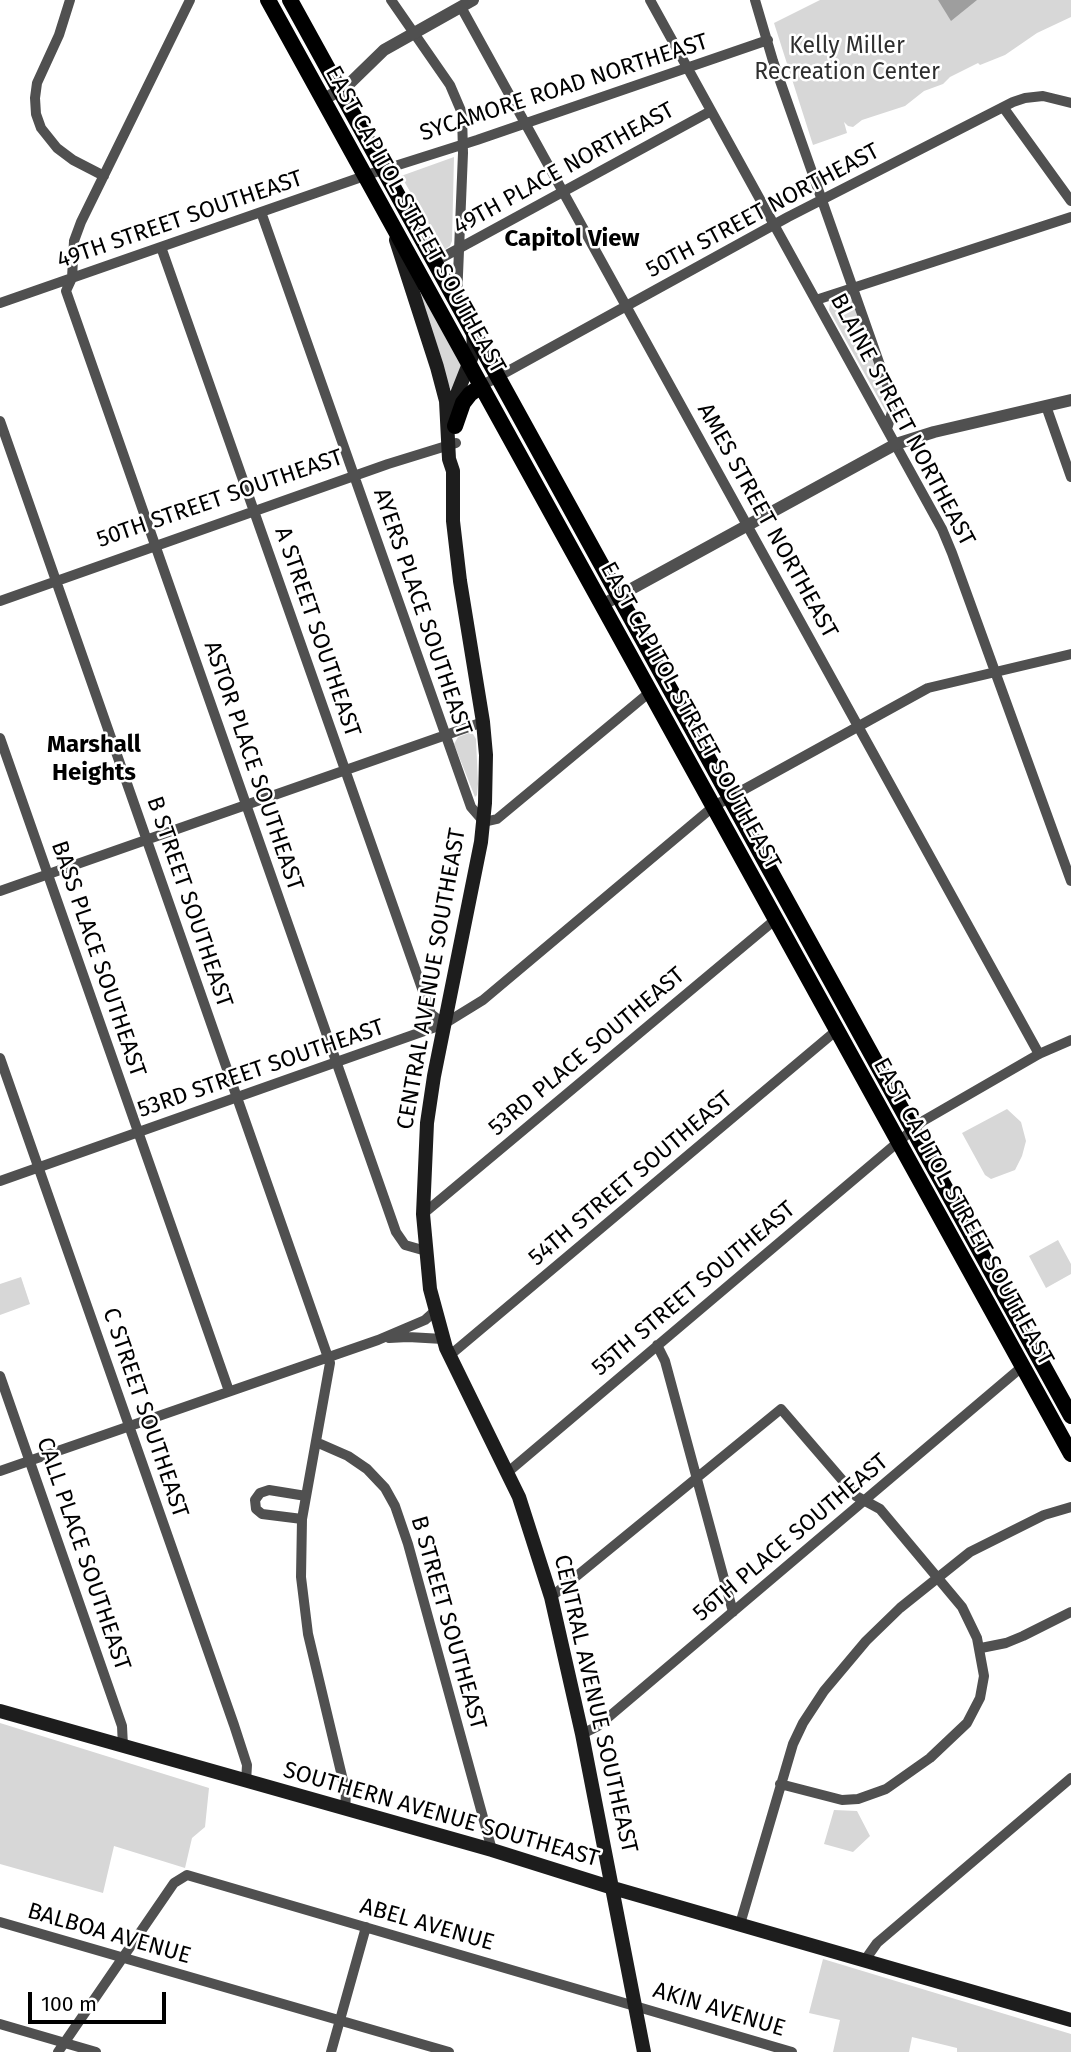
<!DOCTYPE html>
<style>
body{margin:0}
#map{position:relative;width:1071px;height:2052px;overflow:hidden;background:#fff;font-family:"Fira Sans",sans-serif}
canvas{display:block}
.scale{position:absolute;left:28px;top:1992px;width:138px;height:32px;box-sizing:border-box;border:4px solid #000;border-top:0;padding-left:9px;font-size:21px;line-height:24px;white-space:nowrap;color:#000;-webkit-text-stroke:5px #fff;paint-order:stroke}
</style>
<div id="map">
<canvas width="1071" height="2052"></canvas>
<div class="scale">100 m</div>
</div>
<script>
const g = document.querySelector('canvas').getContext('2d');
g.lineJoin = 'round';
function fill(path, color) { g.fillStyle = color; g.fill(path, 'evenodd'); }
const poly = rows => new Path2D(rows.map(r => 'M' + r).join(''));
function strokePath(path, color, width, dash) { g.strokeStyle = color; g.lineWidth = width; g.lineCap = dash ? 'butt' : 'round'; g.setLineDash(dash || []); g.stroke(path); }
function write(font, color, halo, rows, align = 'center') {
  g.font = font + ' "Fira Sans",sans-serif'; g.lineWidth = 5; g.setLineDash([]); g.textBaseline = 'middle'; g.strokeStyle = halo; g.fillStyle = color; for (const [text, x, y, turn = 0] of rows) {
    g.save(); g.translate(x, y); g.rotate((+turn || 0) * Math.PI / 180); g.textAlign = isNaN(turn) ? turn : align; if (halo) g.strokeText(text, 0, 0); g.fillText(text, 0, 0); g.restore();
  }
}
fill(poly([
 [820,0,1071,0,1071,17,1037,33,1005,55,980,65,978,63,950,77,943,84,924,91,905,106,862,120,853,127,848,126,844,122,847,133,813,145,774,23],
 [454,157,452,241,450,246,444,250,401,176],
 [416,284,463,369,452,392,444,375],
 [846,297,853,301,887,401,889,409,886,412,829,310,830,303],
 [469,733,473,734,476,739,478,784,477,795,475,797,454,744,458,737],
 [1007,1109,1021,1122,1026,1141,1022,1156,1015,1170,991,1179,985,1175,962,1133],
 [1058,1240,1071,1264,1071,1274,1046,1288,1029,1256],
 [21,1277,30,1304,0,1315,0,1284],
 [0,1723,209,1788,205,1827,192,1838,185,1868,114,1846,103,1893,0,1864],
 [834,1810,857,1811,870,1836,853,1852,824,1844],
 [823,1959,1071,2034,1071,2052,957,2052,957,2048,912,2037,909,2052,833,2052,840,2020,809,2013]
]), '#d7d7d7');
fill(poly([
 [938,0,977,0,951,21]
]), '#9e9e9e');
strokePath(poly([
 [70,0,59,35,37,83,35,98,36,114,41,128,57,148,73,160,104,176],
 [190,0,81,222,74,241,72,278,66,291,396,1232,405,1245,426,1251],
 [391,0,450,85,462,113,463,153,457,299],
 [650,0,942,529,952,553,1071,881],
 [755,0,773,61,894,405,887,429],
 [461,7,1039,1054],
 [1003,107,1071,201],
 [261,212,471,807,484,822,497,819,650,692],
 [161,247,431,1014,444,1024],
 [434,262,711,111],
 [816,300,1071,217],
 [0,303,373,173,477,140,768,40],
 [481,386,788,217,1013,102,1025,98,1043,96,1071,103],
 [1046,406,1071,477],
 [0,421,330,1363,302,1519,301,1577,308,1634,346,1793,345,1810],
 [0,601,388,464,456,443],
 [0,738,229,1391],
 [0,891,483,722],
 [0,1058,234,1725,247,1765,246,1782],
 [0,1181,444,1024,483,1000,714,806,928,688,1071,654],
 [423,1214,776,919],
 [389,1338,408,1337,443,1339],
 [657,1345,665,1361,733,1612],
 [449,1356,837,1030],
 [0,1376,122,1726,123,1746],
 [316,1442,348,1456,367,1469,385,1488,395,1506,408,1544,492,1850],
 [0,1471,378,1340,425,1320,435,1311],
 [508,1472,923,1121,1039,1054,1071,1040],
 [302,1519,262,1514,256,1509,255,1500,260,1493,269,1490,306,1496],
 [551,1597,781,1409,856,1496,880,1509,962,1607,977,1638,984,1676,980,1698,967,1723,930,1758,886,1789,858,1799,842,1800,780,1784],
 [981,1648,1006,1643,1023,1636,1071,1612],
 [582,1734,598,1726,1023,1366],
 [0,1922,449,2052],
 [740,1924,793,1744,803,1723,824,1691,866,1641,900,1608,970,1552,1044,1515,1071,1507],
 [865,1960,877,1943,1071,1778],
 [0,2024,96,2052],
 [58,2052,174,1883,187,1875,792,2052],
 [331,2052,366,1927]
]), '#505050', 10);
strokePath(poly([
 [323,100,348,85,384,50,473,0],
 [602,605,896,444,934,432,1071,400]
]), '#505050', 12);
strokePath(poly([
 [396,240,437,367,446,401,449,459,453,471,453,521,460,581,483,722,486,755,485,803,481,842,434,1076,427,1123,423,1214,430,1289,446,1348,519,1497,551,1597,582,1734,644,2052],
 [454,418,453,404,474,351,473,331],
 [0,1711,492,1850,613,1888,1071,2020]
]), '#1d1d1d', 14);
strokePath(poly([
 [268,0,1071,1454],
 [290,0,1071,1416],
 [455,426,463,403,470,394,481,386]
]), '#000', 16);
write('23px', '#2e2e2e', '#fff', [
 ["Kelly Miller",847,47],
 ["Recreation Center",847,73]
]);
write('23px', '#000', '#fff', [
 ["SYCAMORE ROAD NORTHEAST",564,88,-18],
 ["49TH PLACE NORTHEAST",564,169,-29],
 ["50TH STREET NORTHEAST",763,211,-28],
 ["49TH STREET SOUTHEAST",180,220,-19],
 ["EAST CAPITOL STREET SOUTHEAST",415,220,61],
 ["BLAINE STREET NORTHEAST",902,420,62],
 ["50TH STREET SOUTHEAST",220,499,-19],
 ["AMES STREET NORTHEAST",767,521,61],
 ["AYERS PLACE SOUTHEAST",422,612,71],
 ["A STREET SOUTHEAST",317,632,71],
 ["EAST CAPITOL STREET SOUTHEAST",690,716,61],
 ["ASTOR PLACE SOUTHEAST",253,766,71],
 ["B STREET SOUTHEAST",189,902,71],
 ["BASS PLACE SOUTHEAST",98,959,71],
 ["CENTRAL AVENUE SOUTHEAST",432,979,-80],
 ["53RD PLACE SOUTHEAST",587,1052,-40],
 ["53RD STREET SOUTHEAST",261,1069,-19],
 ["54TH STREET SOUTHEAST",631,1179,-40],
 ["EAST CAPITOL STREET SOUTHEAST",963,1212,61],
 ["55TH STREET SOUTHEAST",694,1289,-40],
 ["C STREET SOUTHEAST",145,1413,71],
 ["56TH PLACE SOUTHEAST",791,1538,-40],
 ["CALL PLACE SOUTHEAST",83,1554,71],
 ["B STREET SOUTHEAST",448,1623,74],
 ["CENTRAL AVENUE SOUTHEAST",595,1704,77],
 ["SOUTHERN AVENUE SOUTHEAST",441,1815,16],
 ["ABEL AVENUE",427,1925,16],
 ["BALBOA AVENUE",109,1934,16],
 ["AKIN AVENUE",719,2010,17]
]);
write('bold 24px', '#000', '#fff', [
 ["Capitol View",572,239],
 ["Marshall",94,745],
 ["Heights",94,773]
]);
</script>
